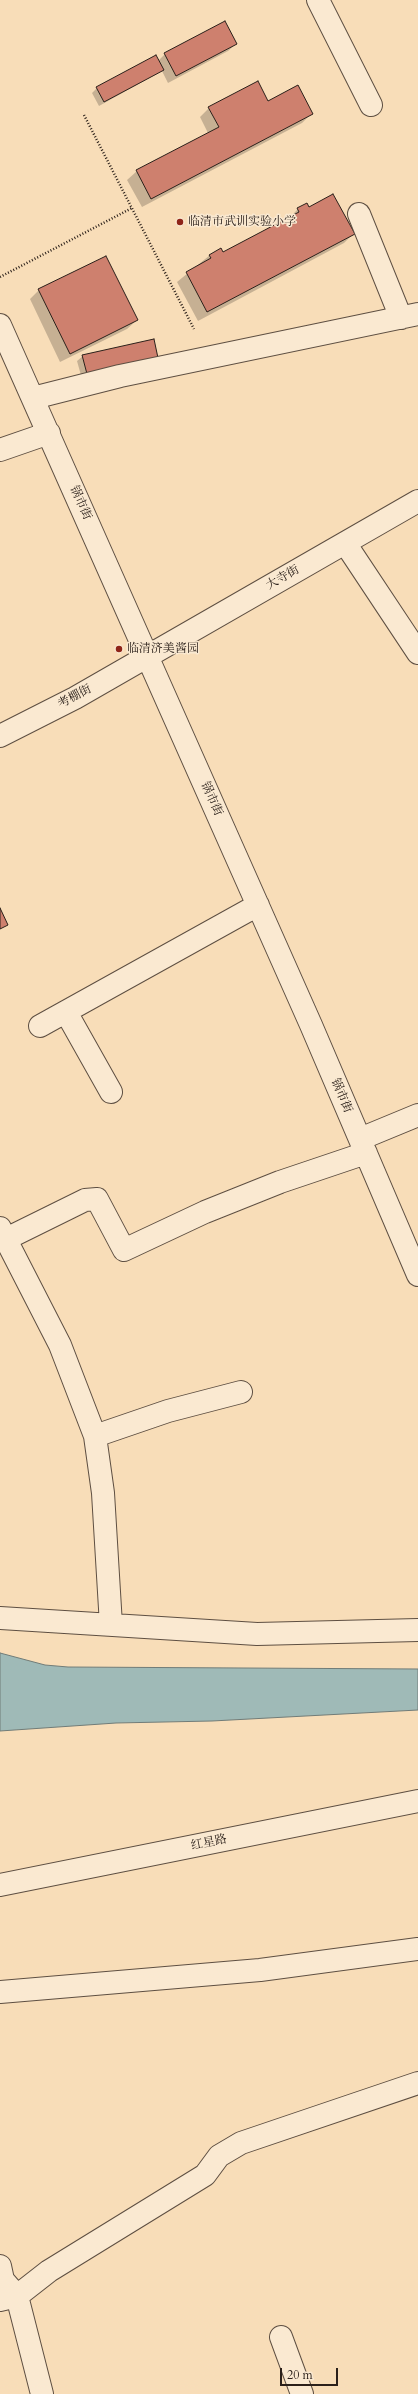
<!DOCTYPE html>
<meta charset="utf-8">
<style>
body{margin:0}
#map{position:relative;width:418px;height:2394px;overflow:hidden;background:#f8ddb8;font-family:Cardo,serif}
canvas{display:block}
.scale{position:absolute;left:280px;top:2368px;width:58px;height:18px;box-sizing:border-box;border:2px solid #2b201a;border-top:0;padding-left:5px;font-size:12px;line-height:14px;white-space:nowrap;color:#2b201a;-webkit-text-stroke:3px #fae9d1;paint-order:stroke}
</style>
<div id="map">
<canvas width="418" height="2394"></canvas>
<div class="scale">20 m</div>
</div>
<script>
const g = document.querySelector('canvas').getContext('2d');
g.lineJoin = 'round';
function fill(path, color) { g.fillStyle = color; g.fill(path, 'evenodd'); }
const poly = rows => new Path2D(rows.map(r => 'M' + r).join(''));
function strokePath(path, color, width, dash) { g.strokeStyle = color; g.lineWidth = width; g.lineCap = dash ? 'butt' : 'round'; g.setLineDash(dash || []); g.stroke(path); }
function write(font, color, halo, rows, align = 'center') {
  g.font = font + ' Cardo,"Noto Serif SC",serif'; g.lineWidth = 3; g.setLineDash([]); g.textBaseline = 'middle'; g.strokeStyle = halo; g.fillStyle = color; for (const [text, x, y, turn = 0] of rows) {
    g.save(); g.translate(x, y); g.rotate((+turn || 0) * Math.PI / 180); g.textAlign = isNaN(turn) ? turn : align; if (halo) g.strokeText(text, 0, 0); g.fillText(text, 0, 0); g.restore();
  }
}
const water = poly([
 [0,1653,45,1665,68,1667,418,1669,418,1710,212,1721,116,1723,0,1731,0,1653]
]);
fill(water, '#9fbab7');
strokePath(water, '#717c78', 1);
fill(poly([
 [236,44,228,51,168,83,162,71,99,106,92,93,97,88,158,61,165,54],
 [268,102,312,113,302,123,142,207,127,180,137,171,208,133,200,117,209,108],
 [306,205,308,208,353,234,344,243,198,321,177,282,210,255,223,253,288,219,298,209],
 [39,290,137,320,127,329,60,362,30,299],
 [83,356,157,357,82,379,77,361]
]), '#0003');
const building = poly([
 [225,21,237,44,176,76,164,53,225,21],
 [156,55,164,70,104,102,96,87,156,55],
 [258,81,268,101,298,85,313,114,151,199,136,170,219,127,208,107,258,81],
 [333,194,355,234,207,312,186,272,211,258,209,255,221,248,223,252,299,212,297,208,307,203,309,207,333,194],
 [106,256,138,320,70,354,38,289,106,256],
 [154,339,158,358,87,374,82,355,154,339],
 [0,908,8,925,0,929,0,908]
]);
fill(building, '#ce806e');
strokePath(building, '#2b201a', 1);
const minor = poly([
 [318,0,371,105],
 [359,214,401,318],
 [0,325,311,1025,418,1275],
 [33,398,120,376,418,314],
 [0,450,49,433],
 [345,543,418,653],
 [0,736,75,698,418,501],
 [66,1012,111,1092],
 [40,1026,258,905],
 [360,1139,418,1115],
 [0,1228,60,1345,95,1436,103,1493,111,1625],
 [6,1239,85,1200,97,1199,124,1250,205,1212,280,1182,366,1153],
 [95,1436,168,1411,241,1392],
 [0,1618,257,1634,418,1630],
 [0,1885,418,1801],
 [0,1992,260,1970,418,1949],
 [0,2266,3,2280,17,2296,42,2394],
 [0,2300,17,2296,49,2271,205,2175,219,2156,241,2143,418,2083],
 [281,2337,302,2394]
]);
strokePath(minor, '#5e4f42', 24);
strokePath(poly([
 [84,115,194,329],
 [0,277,132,208]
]), '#2b201a', 2.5, [1, 2]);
strokePath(minor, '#fae9d1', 22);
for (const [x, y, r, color] of [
 [180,222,4,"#8f2418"],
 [119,649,4,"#8f2418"]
]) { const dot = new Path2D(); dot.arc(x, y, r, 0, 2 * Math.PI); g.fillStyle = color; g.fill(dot); strokePath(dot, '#fae9d1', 1.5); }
write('12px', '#2b201a', '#fae9d1', [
 ["临清市武训实验小学",188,222],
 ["临清济美酱园",127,649]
], 'left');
write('12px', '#2b201a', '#fae9d1', [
 ["锅市街",80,503,66],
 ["大寺街",283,578,-30],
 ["考棚街",75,697,-28],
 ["锅市街",211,799,66],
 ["锅市街",341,1096,67],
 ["红星路",209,1843,-11]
]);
</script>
